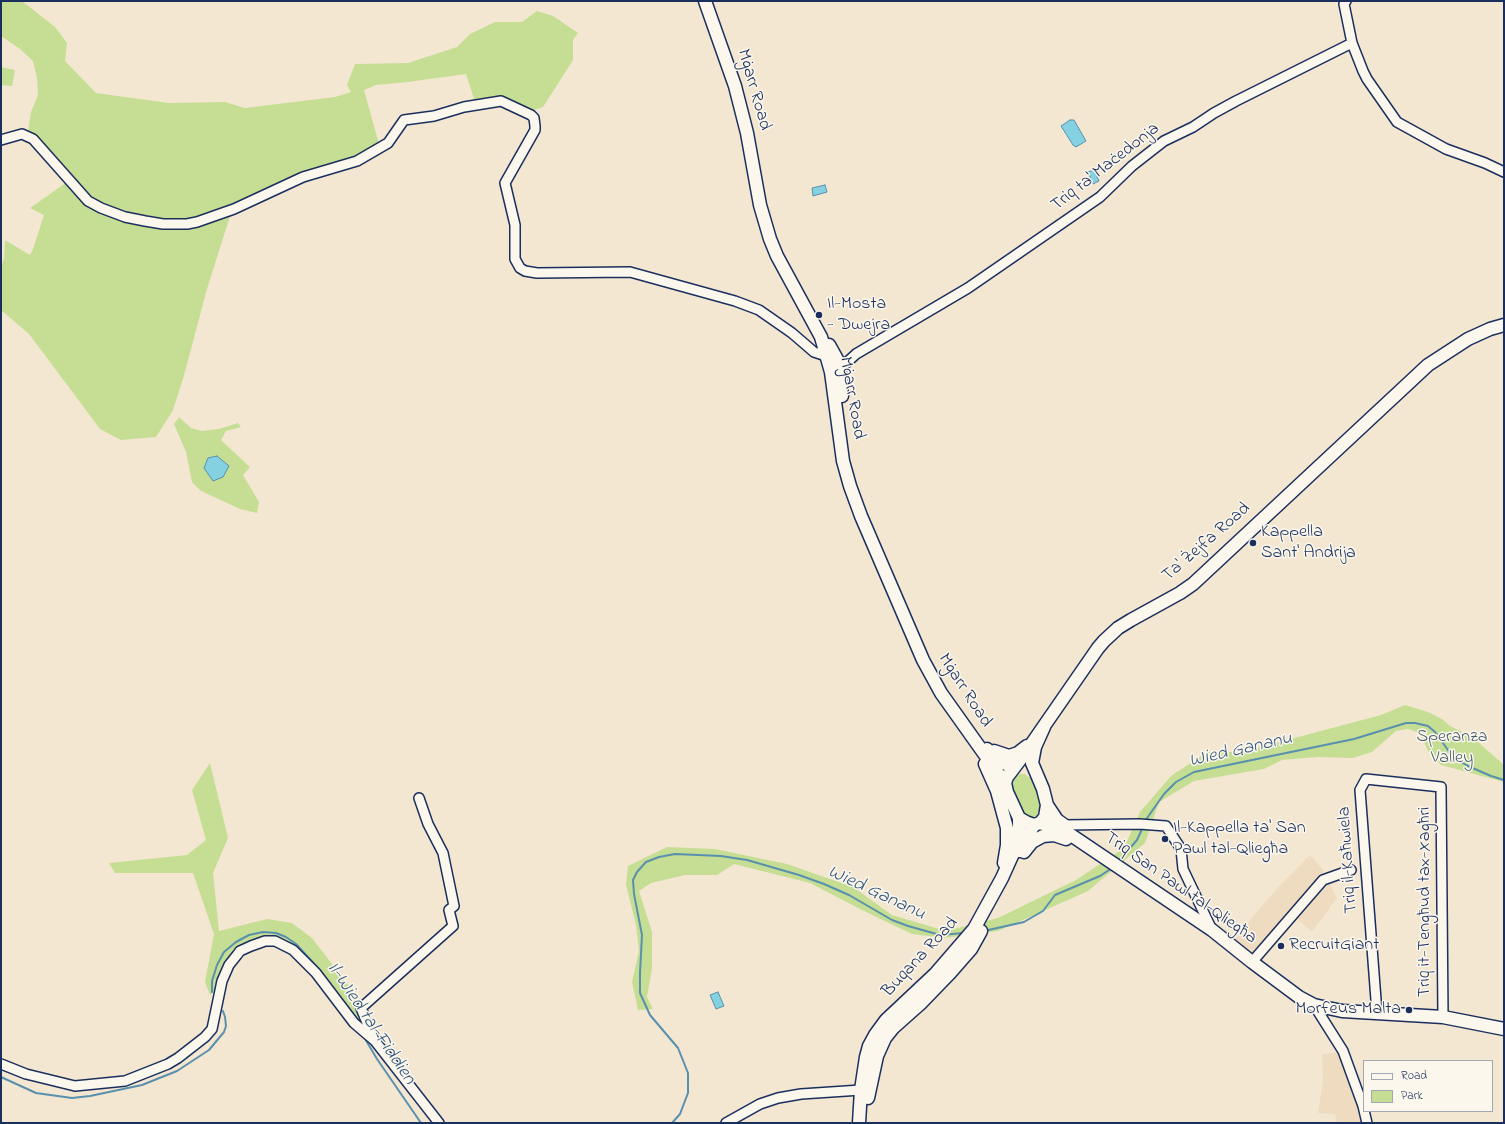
<!DOCTYPE html>
<meta charset="utf-8">
<style>
body{margin:0}
#map{position:relative;width:1505px;height:1124px;overflow:hidden;background:#f4e7d2;font-family:"Indie Flower",sans-serif}
canvas{display:block}
.frame{position:absolute;inset:0;border:2px solid #1b2f5e;pointer-events:none}
.legend{position:absolute;left:1363px;top:1060px;width:130px;height:52px;box-sizing:border-box;background:#fbf7ec;border:1px solid #a1a7b3;margin:0;padding:5px 7px;list-style:none;font-size:12px;color:#1b2f5e}
.legend li{display:flex;align-items:center;gap:8px;height:20px}
.legend b{width:20px;border:1px solid #a1a7b3}
</style>
<div id="map">
<canvas width="1505" height="1124"></canvas>
<div class="frame"></div>
<ul class="legend">
<li><b style="height:5px;background:#fbf7ec"></b>Road</li>
<li><b style="height:11px;background:#c5de94"></b>Park</li>
</ul>
</div>
<script>
const g = document.querySelector('canvas').getContext('2d');
g.lineJoin = 'round';
function fill(path, color) { g.fillStyle = color; g.fill(path, 'evenodd'); }
const poly = rows => new Path2D(rows.map(r => 'M' + r).join(''));
function strokePath(path, color, width, dash) { g.strokeStyle = color; g.lineWidth = width; g.lineCap = dash ? 'butt' : 'round'; g.setLineDash(dash || []); g.stroke(path); }
function write(font, color, halo, rows, align = 'center') {
  g.font = font + ' "Indie Flower",sans-serif'; g.lineWidth = 3; g.setLineDash([]); g.textBaseline = 'middle'; g.strokeStyle = halo; g.fillStyle = color; for (const [text, x, y, turn = 0] of rows) {
    g.save(); g.translate(x, y); g.rotate((+turn || 0) * Math.PI / 180); g.textAlign = isNaN(turn) ? turn : align; if (halo) g.strokeText(text, 0, 0); g.fillText(text, 0, 0); g.restore();
  }
}
fill(poly([
 [1310,855,1325,872,1322,873,1328,881,1337,898,1312,932,1288,911,1252,955,1233,940,1280,885],
 [1341,1052,1352,1081,1361,1123,1337,1123,1335,1114,1318,1113,1323,1081,1322,1054]
]), '#efdcc0');
fill(poly([
 [1,1,22,1,55,27,67,43,65,61,96,93,169,103,225,102,245,108,335,97,351,92,347,85,355,64,408,63,457,47,470,34,495,22,522,22,537,11,553,16,578,33,573,40,573,60,543,107,531,111,499,98,475,102,466,74,408,82,376,85,364,90,379,144,355,162,249,198,191,220,161,222,137,218,89,200,28,132,31,112,38,95,37,78,33,61,20,49,1,36],
 [1,67,15,70,12,86,1,85],
 [67,182,91,208,110,215,154,225,151,229,155,226,231,213,207,289,183,379,173,410,156,437,121,440,100,429,29,334,1,310,1,267,4,259,5,240,30,255,33,249,44,215,30,208],
 [179,417,191,428,202,431,219,429,238,423,241,427,226,431,221,440,250,467,243,475,259,502,257,513,240,509,201,491,192,482,186,452,174,424],
 [1405,705,1428,712,1442,719,1450,726,1471,736,1504,765,1504,782,1441,765,1428,751,1420,733,1408,729,1396,731,1372,752,1353,758,1318,757,1282,760,1264,769,1194,781,1159,802,1145,843,1088,891,998,931,944,938,912,934,862,910,810,883,734,864,717,875,685,875,651,883,639,891,652,932,652,968,647,997,653,1009,638,1010,632,982,639,951,636,925,626,885,628,866,667,847,715,849,787,864,853,887,892,915,946,931,998,918,1076,880,1124,848,1140,812,1171,776,1207,752,1242,752,1381,715],
 [210,763,228,838,213,873,219,931,267,919,292,923,312,938,366,1008,379,1042,354,1022,325,984,277,939,244,946,215,991,210,995,205,982,214,934,193,873,115,873,109,863,187,855,206,840,192,790],
 [1020,774,1025,774,1031,779,1036,791,1040,805,1039,812,1036,816,1031,819,1025,816,1021,812,1013,789,1013,780,1016,776]
]), '#c5de94');
const water = poly([
 [1070,120,1074,120,1086,141,1076,147,1073,145,1061,126,1070,120],
 [1094,170,1099,181,1093,184,1088,172,1094,170],
 [825,185,827,192,813,196,812,188,825,185],
 [217,456,229,466,223,477,213,481,204,468,208,458,217,456],
 [718,992,724,1006,716,1009,710,995,718,992]
]);
fill(water, '#83d1e1');
strokePath(water, '#5990ad', 1);
strokePath(poly([
 [1145,821,1164,794,1176,782,1194,772,1354,739,1406,723,1415,723,1428,726,1435,732,1453,757,1468,766,1491,776,1504,780],
 [1118,862,1137,840,1143,827],
 [984,931,1024,922,1029,919,1043,911,1055,895,1100,876,1112,868],
 [212,992,212,981,217,965,224,952,236,942,249,935,263,932,276,933,286,937,296,944,319,969,347,1007],
 [364,1037,377,1059,421,1123],
 [1,1077,36,1093,72,1098,90,1096,142,1085,177,1071,209,1050,224,1032,226,1026,225,1017,223,1011],
 [672,1123,680,1114,688,1093,688,1073,678,1048,650,1015,640,993,640,973,642,935,634,894,633,880,637,872,646,862,659,857,675,854,721,856,747,860,799,875,824,884,849,895,892,920,908,926,940,935,964,933]
]), '#5990ad', 2);
const minor = poly([
 [1346,1,1344,4,1352,43,1363,71,1367,79,1397,122,1446,149,1485,163,1504,172],
 [1,140,22,134,33,139,88,201,101,208,125,217,145,221,163,224,187,224,197,222,234,209,303,177,357,161,388,143,404,120,434,116,464,107,501,101,531,115,534,118,535,126,535,130,505,183,515,225,515,259,520,268,525,271,537,273,630,272,735,301,759,310,792,333,814,352,826,356],
 [840,371,844,365,856,354,968,288,1100,197,1132,166,1164,141,1193,127,1214,113,1236,101,1352,43],
 [1064,825,1139,824,1166,826,1181,849,1183,869,1212,930],
 [1252,962,1323,880,1351,870],
 [1314,1005,1343,1051,1363,1106,1367,1123],
 [1377,1013,1360,790,1366,779,1441,787,1443,1017],
 [374,1040,361,1008,453,926,449,910,454,906,443,853,428,824,419,798],
 [1,1064,26,1074,75,1086,125,1081,168,1064,178,1058,205,1037,212,1029,222,981,229,965,237,955,240,951,251,946,265,941,275,941,293,950,316,973,354,1023,375,1041,439,1123],
 [726,1123,760,1104,778,1098,801,1094,861,1090]
]);
const major = poly([
 [705,1,735,86,747,133,760,205,770,239,777,256,821,337,831,372,843,461,850,486,861,516,923,660,941,693,1005,783],
 [829,345,839,363,842,396],
 [1044,727,1035,747,1032,763,1043,789,1047,805,1045,817,1040,823,1034,825,1026,822,1019,818,1007,792,1005,783,1007,777,1026,752,1098,648,1104,641,1118,628,1131,620,1180,593,1193,584,1428,365,1468,339,1490,329,1504,325],
 [987,749,996,758,1013,768],
 [994,751,1009,756,1018,753,1027,746],
 [985,764,997,791,1007,828,1007,845,1004,863],
 [1047,805,1057,820,1064,825,1065,831],
 [1040,823,1065,831,1212,930,1252,962,1299,997,1314,1005,1342,1011,1443,1017,1504,1029],
 [1019,851,1034,825],
 [1024,852,1032,842,1043,836,1054,835,1066,839],
 [868,1098,877,1056,885,1038,893,1028,920,1004,950,973,971,949,981,931],
 [859,1123,861,1090,866,1057,869,1046,875,1035,886,1020,936,973,974,929,1002,878,1016,847,1019,834,1019,818]
]);
strokePath(minor, '#1b2f5e', 12);
strokePath(major, '#1b2f5e', 15);
strokePath(minor, '#fbf7ec', 9);
strokePath(major, '#fbf7ec', 12);
for (const [x, y, r, color] of [
 [819,315,4,"#1b2f5e"],
 [1253,543,4,"#1b2f5e"],
 [1165,839,4,"#1b2f5e"],
 [1281,946,4,"#1b2f5e"],
 [1409,1010,4,"#1b2f5e"]
]) { const dot = new Path2D(); dot.arc(x, y, r, 0, 2 * Math.PI); g.fillStyle = color; g.fill(dot); strokePath(dot, '#fbf7ec', 1.5); }
write('18px', '#1b2f5e', '#fbf7ec', [
 ["Mġarr Road",753,90,74],
 ["Triq ta' Maċedonja",1106,168,-38],
 ["Mġarr Road",851,398,80],
 ["Ta' Żejfa Road",1207,543,-41],
 ["Mġarr Road",964,691,57],
 ["Triq il-Kaħwiela",1349,860,-94],
 ["Triq San Pawl tal-Qliegħa",1180,889,35],
 ["Triq it-Tengħud tax-Xagħri",1426,902,-90],
 ["Buqana Road",921,958,-47]
]);
write('18px', '#1b2f5e', '#fbf7ec', [
 ["Il-Mosta",827,305],
 ["- Dwejra",827,326],
 ["Kappella",1261,533],
 ["Sant' Andrija",1261,554],
 ["Il-Kappella ta' San",1173,829],
 ["Pawl tal-Qliegħa",1173,850],
 ["RecruitGiant",1289,946],
 ["Morfeus Malta",1401,1010,"right"]
], 'left');
write('18px', '#465b6c', '#fbf7ec', [
 ["Speranza",1452,738],
 ["Valley",1452,759]
]);
write('italic 19px', '#35587f', '#fbf7ec', [
 ["Wied Gananu",1241,751,-13],
 ["Wied Gananu",876,894,25],
 ["Il-Wied tal-Fiddien",370,1024,56]
]);
</script>
